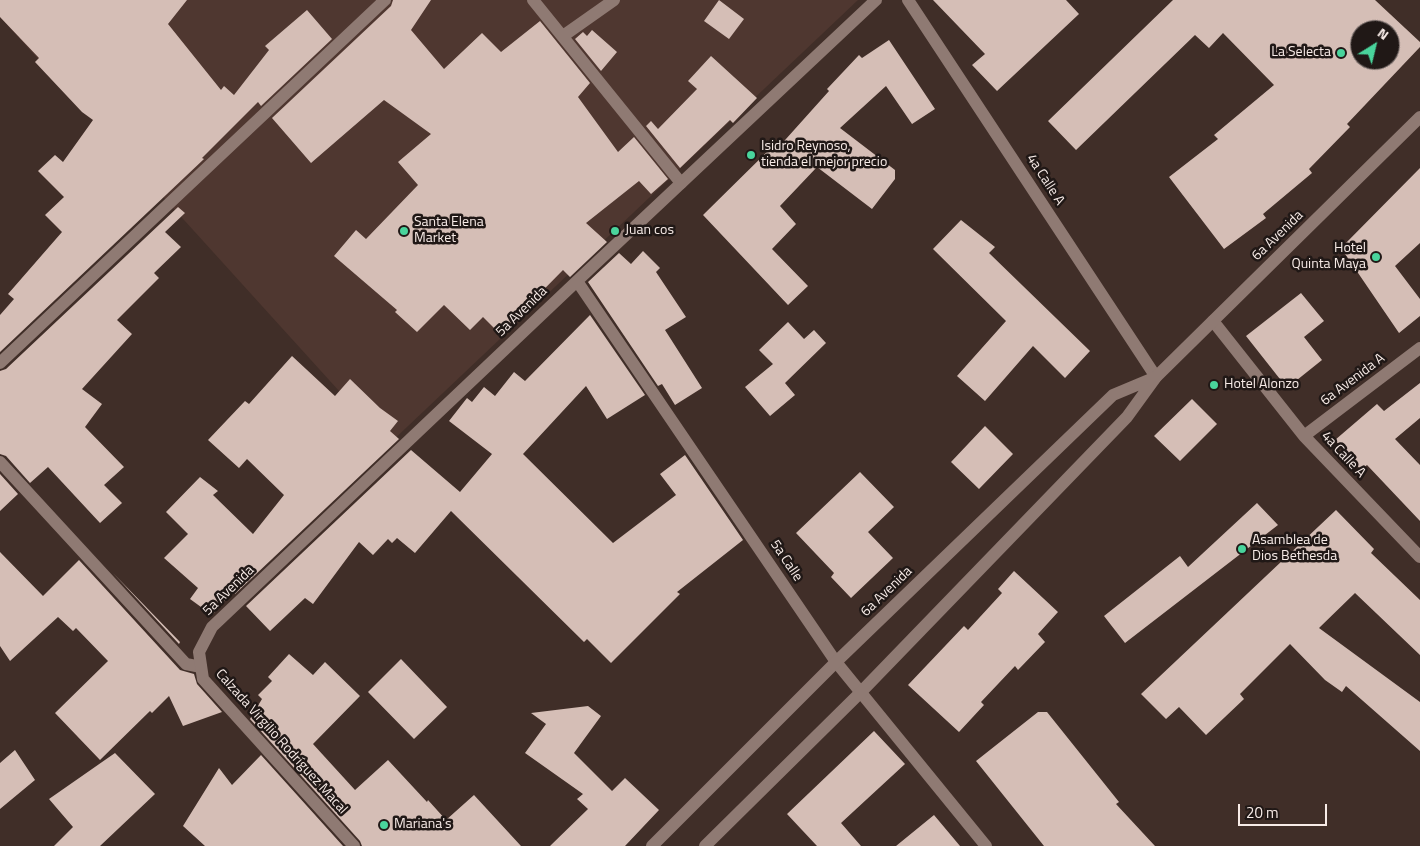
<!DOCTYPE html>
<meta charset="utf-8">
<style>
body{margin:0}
#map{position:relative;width:1420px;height:846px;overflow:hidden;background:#402e28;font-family:"Titillium Web",sans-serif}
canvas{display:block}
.north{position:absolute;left:1350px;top:20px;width:50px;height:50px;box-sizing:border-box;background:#201816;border:1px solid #766c6a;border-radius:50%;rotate:36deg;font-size:14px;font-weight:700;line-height:20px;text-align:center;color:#f7ebe7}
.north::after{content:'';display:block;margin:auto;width:18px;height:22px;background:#49d49c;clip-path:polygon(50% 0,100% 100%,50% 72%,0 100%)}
.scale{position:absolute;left:1238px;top:804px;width:89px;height:22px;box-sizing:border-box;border:2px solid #f7ebe7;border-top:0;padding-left:6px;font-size:15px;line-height:18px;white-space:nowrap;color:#f7ebe7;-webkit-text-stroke:4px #201816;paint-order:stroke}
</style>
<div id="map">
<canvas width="1420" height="846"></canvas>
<div class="north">N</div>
<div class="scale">20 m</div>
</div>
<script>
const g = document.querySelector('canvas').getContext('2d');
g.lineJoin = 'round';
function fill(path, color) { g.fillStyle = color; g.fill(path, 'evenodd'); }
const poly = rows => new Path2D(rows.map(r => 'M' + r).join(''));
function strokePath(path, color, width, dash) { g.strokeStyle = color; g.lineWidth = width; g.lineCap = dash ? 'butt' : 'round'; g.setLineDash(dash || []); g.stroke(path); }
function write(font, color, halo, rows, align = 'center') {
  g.font = font + ' "Titillium Web",sans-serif'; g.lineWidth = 5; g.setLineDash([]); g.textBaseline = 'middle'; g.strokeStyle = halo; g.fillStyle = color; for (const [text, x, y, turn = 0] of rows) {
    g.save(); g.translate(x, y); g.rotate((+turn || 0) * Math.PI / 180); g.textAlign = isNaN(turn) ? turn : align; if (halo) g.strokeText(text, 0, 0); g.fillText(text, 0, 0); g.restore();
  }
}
fill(poly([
 [0,0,858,0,388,445,0,17]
]), '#4f3730');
fill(poly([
 [0,0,187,0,168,24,221,90,224,86,234,95,269,50,265,46,307,10,332,39,261,106,258,102,202,158,204,159,0,352,0,315,14,299,8,294,62,232,45,215,64,197,38,171,55,155,63,162,93,120,82,112,35,62,39,58,0,17],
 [393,0,431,0,411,30,444,69,482,33,501,52,540,21,590,83,578,97,618,152,634,137,668,179,651,194,639,181,586,223,607,242,570,277,563,270,500,334,483,317,470,330,444,305,417,332,395,312,397,310,334,256,356,230,366,239,418,185,398,162,431,134,384,100,311,163,272,118,391,6],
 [719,0,744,19,729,39,704,21],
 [933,0,1066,0,1079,14,997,91,972,65,985,54],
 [1173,0,1375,0,1420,42,1420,47,1347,124,1350,127,1309,169,1312,173,1263,214,1266,218,1224,249,1169,177,1218,139,1214,135,1274,85,1223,33,1209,48,1195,35,1076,150,1048,121],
 [1360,30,1390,30,1390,60,1360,60],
 [592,30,617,52,601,71,575,39,583,32,587,36],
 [889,40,935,109,912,124,886,86,840,128,895,170,895,179,872,209,817,167,780,206,796,224,772,249,808,286,788,305,703,215,774,145,777,149,829,91,827,89,859,55,862,58],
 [711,56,757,98,733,123,730,120,680,168,646,126,651,121,658,129,697,89,688,81],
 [1420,168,1420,243,1395,266,1420,299,1420,316,1399,333,1341,248],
 [178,207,185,213,165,232,181,247,154,273,159,278,117,320,132,334,82,389,102,404,85,427,124,467,104,485,122,503,100,523,48,467,30,483,6,456,0,454,0,371,6,369],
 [961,220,995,247,989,253,1090,351,1065,378,1033,346,985,401,957,376,1006,321,933,249],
 [643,251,660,268,656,272,686,317,665,330,702,388,675,405,662,384,658,386,588,282,619,253,631,264],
 [1301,293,1324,321,1304,337,1322,360,1287,388,1246,336],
 [590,315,645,395,607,419,586,386,523,454,613,543,676,495,660,474,685,455,743,540,677,592,680,594,611,663,587,639,584,642,451,511,415,553,397,538,392,543,388,539,373,555,359,542,313,604,305,598,270,631,246,606,411,450,460,492,492,454,449,421,467,398,472,402,484,387,495,396,514,372,525,381],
 [788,322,804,339,814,330,826,343,785,383,795,395,770,416,745,387,773,364,759,350],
 [292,356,335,396,350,379,380,408,398,421,390,431,399,439,235,594,233,591,212,615,190,599,198,588,164,558,188,534,166,512,200,477,218,491,213,495,253,534,284,495,247,459,239,468,208,440,245,401,249,404],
 [1420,383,1420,418,1395,439,1420,465,1420,521,1367,465,1361,470,1335,440,1377,404,1384,411],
 [1192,399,1217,424,1180,461,1154,436],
 [985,426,1013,454,979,489,951,462],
 [860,472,894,507,868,532,893,558,851,598,831,577,834,573,796,533],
 [0,474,18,494,0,511],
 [1257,503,1278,525,1125,643,1104,616,1180,556,1188,567],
 [1336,510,1374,549,1371,553,1420,600,1420,655,1355,593,1319,628,1420,702,1420,751,1346,686,1342,692,1325,680,1290,644,1240,694,1244,699,1206,735,1179,707,1166,719,1141,694],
 [0,552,43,596,79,560,180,670,194,674,197,684,222,712,183,726,169,696,152,713,150,711,100,760,55,713,108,661,76,628,73,631,58,617,10,661,0,646],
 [1014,571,1058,612,1038,634,1045,642,1018,670,1015,666,981,702,984,705,959,732,908,685,964,626,968,630,1002,593,998,589],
 [113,573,180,642,179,644],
 [289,654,313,675,325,662,360,696,313,744,355,790,388,760,427,802,428,800,446,820,474,795,521,846,362,846,360,841,250,719,262,699,258,695,272,681,268,677],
 [401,659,447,707,414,739,368,692],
 [588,706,601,716,574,753,612,791,625,778,659,810,625,846,550,846,588,809,577,799,583,794,525,753,546,724,531,713],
 [1038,712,1047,712,1119,802,1116,804,1155,846,1044,846,976,761],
 [874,731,905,764,841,823,861,846,817,846,787,814],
 [15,750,35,780,0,809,0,763],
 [115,753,155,794,100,846,54,846,73,827,49,799],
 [261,755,343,846,205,846,183,826,219,768,232,785],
 [934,815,960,846,896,846]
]), '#d5beb6');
strokePath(poly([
 [533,0,681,183],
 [563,36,614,0],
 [0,363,385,0],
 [0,462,186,664,201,667]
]), '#8f7a73', 12);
strokePath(poly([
 [908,0,1156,377],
 [577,281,836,662,986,846],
 [1213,321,1304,436,1420,557],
 [1304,436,1420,348],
 [354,846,203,679,199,652,212,627,577,281,876,0]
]), '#8f7a73', 12);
strokePath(poly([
 [652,846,836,662,1113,395,1156,377],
 [705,846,860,693,1127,417,1156,377,1420,117]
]), '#8f7a73', 12);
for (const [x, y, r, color] of [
 [1341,53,5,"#49d49c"],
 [751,155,5,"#49d49c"],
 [404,231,5,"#49d49c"],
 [615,231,5,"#49d49c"],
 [1376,257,5,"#49d49c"],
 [1214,385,5,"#49d49c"],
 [1242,549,5,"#49d49c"],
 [384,825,5,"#49d49c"]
]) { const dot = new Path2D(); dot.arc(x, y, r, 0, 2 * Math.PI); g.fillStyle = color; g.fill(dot); strokePath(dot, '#201816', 2); }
write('14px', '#f7ebe7', '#201816', [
 ["La Selecta",1331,53,"right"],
 ["Isidro Reynoso,",761,147],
 ["tienda el mejor precio",761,163],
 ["Santa Elena",414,223],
 ["Market",414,239],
 ["Juan cos",625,231],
 ["Hotel",1366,249,"right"],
 ["Quinta Maya",1366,265,"right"],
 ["Hotel Alonzo",1224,385],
 ["Asamblea de",1252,541],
 ["Dios Bethesda",1252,557],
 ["Mariana's",394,825]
], 'left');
write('14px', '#f7ebe7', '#201816', [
 ["4a Calle A",1045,180,57],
 ["6a Avenida",1278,236,-44],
 ["5a Avenida",522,312,-44],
 ["6a Avenida A",1353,380,-37],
 ["4a Calle A",1343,455,47],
 ["5a Calle",786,561,56],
 ["5a Avenida",229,591,-44],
 ["6a Avenida",887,592,-44],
 ["Calzada Virgilio Rodríguez Macal",281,742,48]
]);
</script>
